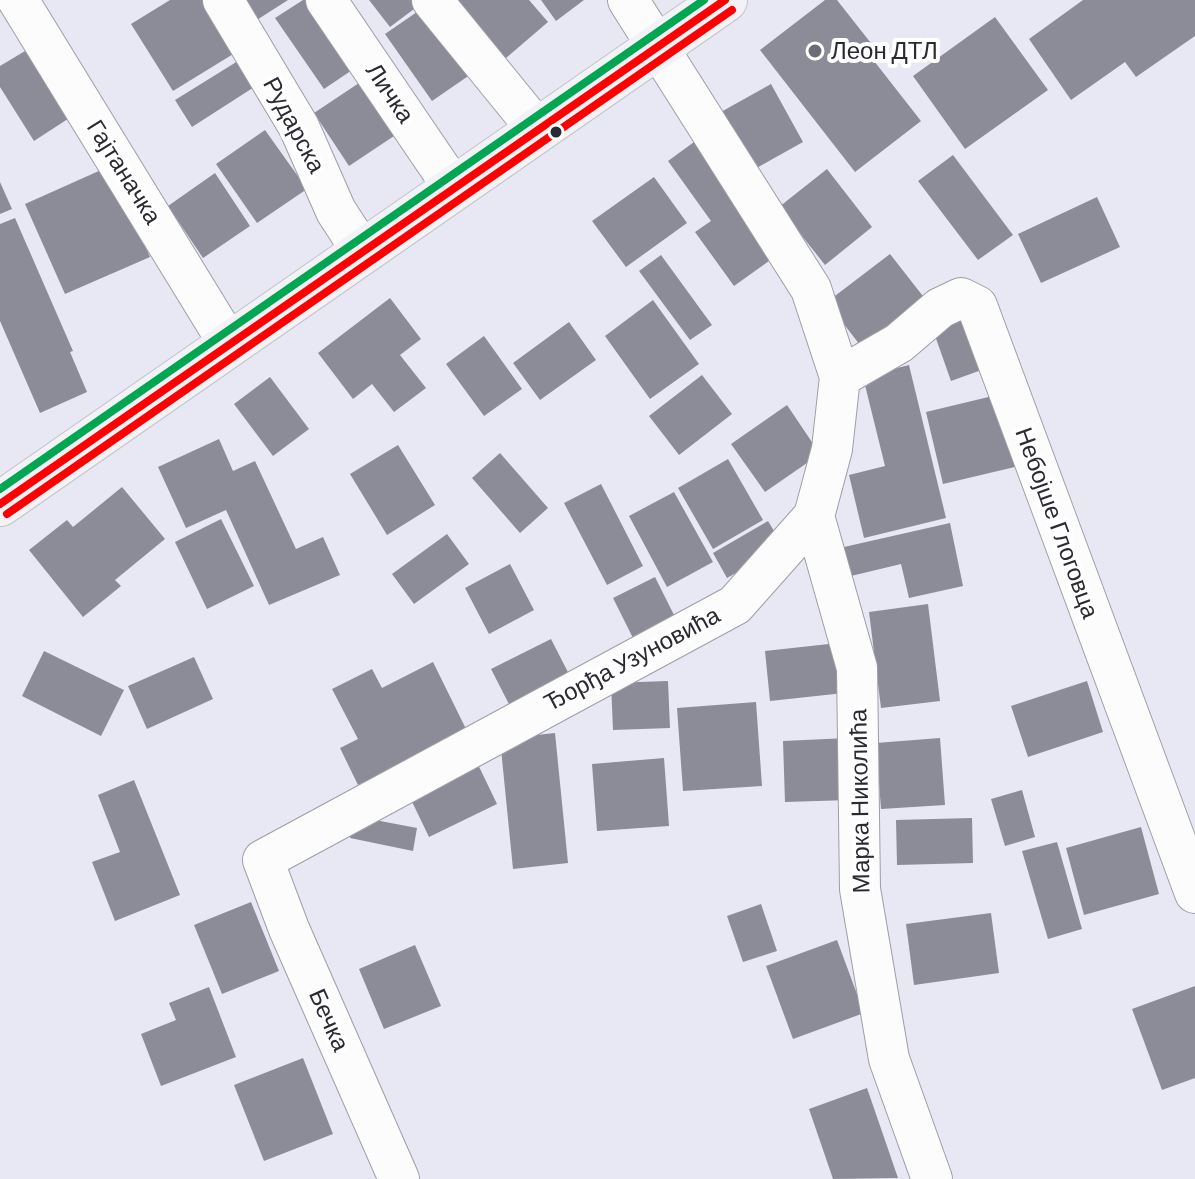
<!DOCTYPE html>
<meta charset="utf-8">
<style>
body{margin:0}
canvas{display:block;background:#e8e8f4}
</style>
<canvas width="1195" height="1179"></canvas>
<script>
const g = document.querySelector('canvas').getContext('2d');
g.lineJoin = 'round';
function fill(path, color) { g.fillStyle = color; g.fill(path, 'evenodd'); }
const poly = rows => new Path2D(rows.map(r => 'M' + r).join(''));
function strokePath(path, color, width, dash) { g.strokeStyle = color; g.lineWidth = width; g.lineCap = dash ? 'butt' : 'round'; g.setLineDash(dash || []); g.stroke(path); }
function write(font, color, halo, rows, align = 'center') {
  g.font = font + ' Barlow,sans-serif'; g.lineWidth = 8; g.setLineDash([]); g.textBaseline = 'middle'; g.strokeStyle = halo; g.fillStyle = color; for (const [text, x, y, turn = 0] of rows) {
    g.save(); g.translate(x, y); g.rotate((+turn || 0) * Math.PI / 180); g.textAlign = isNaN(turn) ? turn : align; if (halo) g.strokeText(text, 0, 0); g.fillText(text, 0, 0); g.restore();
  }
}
fill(poly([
 [170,0,214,0,243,48,173,91,131,24],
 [233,0,288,0,249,25],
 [303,0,313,0,358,66,324,89,275,18],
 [369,0,426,0,390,27],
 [456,0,529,0,548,22,506,58],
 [541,0,584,0,556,21],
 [825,0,837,0,874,47,867,52,921,121,855,172,760,50],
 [1083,0,1195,0,1195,36,1136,77,1125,62,1071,100,1029,39],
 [430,3,477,70,432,101,385,34],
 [995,17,1048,90,965,149,913,76],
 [35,45,77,113,34,141,0,87,0,66],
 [246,56,262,82,192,127,175,100],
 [368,77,403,130,349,166,314,113],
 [771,84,803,142,744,175,712,117],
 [265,130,307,189,257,223,216,164],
 [694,142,776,256,734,286,695,232,711,221,668,161],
 [953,155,1013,235,978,260,918,181],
 [110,166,150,257,65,294,25,204],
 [827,169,872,227,825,265,779,207],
 [215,173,250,226,203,258,168,206],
 [654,177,687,223,626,267,592,221],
 [0,182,12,209,0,214],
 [1097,197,1120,247,1041,283,1018,234],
 [15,218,73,351,70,352,87,392,40,413,0,321,0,224],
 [890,254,926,300,863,349,827,302],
 [661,255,712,325,690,340,639,271],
 [390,298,421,339,400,355,426,388,394,412,372,384,353,399,318,353],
 [653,300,699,364,650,399,605,336],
 [968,317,987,368,951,381,933,330],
 [569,322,596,360,540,400,513,363],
 [484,336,522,389,484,416,446,364],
 [909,365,946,518,864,538,849,475,885,466,863,377],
 [702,375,732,414,679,455,649,416],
 [270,377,309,429,273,456,234,404],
 [1001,394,1019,466,943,484,926,412],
 [787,405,820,454,765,492,731,444],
 [219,439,233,471,255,461,296,549,323,537,340,575,269,605,226,510,186,528,158,467],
 [398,445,435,505,387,535,350,474],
 [500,453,548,508,520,533,472,478],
 [728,459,763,520,713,549,678,488],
 [601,484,643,566,607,585,564,503],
 [122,487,165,539,115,580,121,586,83,617,29,550,67,520,73,527],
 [674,492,713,562,667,587,629,516],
 [221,519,254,586,207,609,175,542],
 [768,521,783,546,727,578,713,553],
 [950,523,963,586,909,598,901,564,851,576,844,547],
 [447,534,469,564,414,604,392,574],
 [510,564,534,610,489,634,465,588],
 [655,577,678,623,636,644,613,598],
 [928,604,940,701,881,708,869,612],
 [551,639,573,682,513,712,491,669],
 [838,643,844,693,770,701,765,651],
 [44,651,124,690,101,736,22,696],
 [194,657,213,699,147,729,128,686],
 [433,662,467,731,358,785,340,748,358,739,332,689,372,669,382,688],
 [668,681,670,728,613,730,611,683],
 [1087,681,1103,732,1028,757,1011,706],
 [756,702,762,786,683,791,677,708],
 [555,733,568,863,513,869,500,739],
 [848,738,850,800,785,802,783,741],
 [940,738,945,805,881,809,876,743],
 [471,750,497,804,429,837,403,783],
 [664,758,669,826,597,831,592,764],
 [134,780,180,895,115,921,92,862,120,852,98,795],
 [1022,790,1035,837,1005,846,991,799],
 [354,816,417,828,413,851,350,838],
 [972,818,973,863,897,865,896,820],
 [1141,827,1159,894,1084,915,1066,848],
 [1057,842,1082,929,1048,939,1022,851],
 [251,902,279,971,222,994,194,925],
 [761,904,777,951,743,962,727,916],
 [991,913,999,973,914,985,906,924],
 [837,940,864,1013,793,1039,766,966],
 [415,945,441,1006,384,1029,359,969],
 [1195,986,1195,1078,1162,1090,1132,1009],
 [209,987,236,1057,161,1086,141,1034,176,1020,169,1003],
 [303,1058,333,1134,264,1161,234,1085],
 [867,1088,898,1178,833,1179,809,1109]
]), '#8c8c98');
const minor = poly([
 [18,0,229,344],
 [223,0,299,127,336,211,362,251],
 [326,0,453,187],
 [432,0,537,129],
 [840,377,899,343,940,308,961,298,977,306,1195,893],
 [814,516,857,668,860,889,889,1059,932,1179],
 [399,1179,289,929,263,860,735,605,814,516,832,449,840,377,811,289,628,0]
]);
const major = poly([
 [0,504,725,0]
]);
strokePath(minor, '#9e9ea7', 42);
strokePath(major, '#c4c4ca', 46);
strokePath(minor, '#fcfcfd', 40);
strokePath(major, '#f3f3f7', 44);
strokePath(poly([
 [0,504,725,0]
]), '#f00', 8);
strokePath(poly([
 [7,514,732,10]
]), '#f00', 8);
strokePath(poly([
 [0,489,704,0]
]), '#00a651', 8);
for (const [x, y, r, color] of [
 [815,51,8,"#6c6c77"],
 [556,132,7,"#2a2a33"]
]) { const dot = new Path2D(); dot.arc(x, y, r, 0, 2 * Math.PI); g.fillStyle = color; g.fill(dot); strokePath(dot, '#fff', 3); }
write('24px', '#2a2a33', '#fff', [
 ["Леон ДТЛ",831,51]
], 'left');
write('24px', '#2a2a33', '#fff', [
 ["Личка",390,93,56],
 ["Рударска",294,125,62],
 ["Гајтаначка",124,172,58],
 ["Небојше Глоговца",1057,523,70],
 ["Ђорђа Узуновића",632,659,-28],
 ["Марка Николића",860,801,-91],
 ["Бечка",329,1020,66]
]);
</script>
